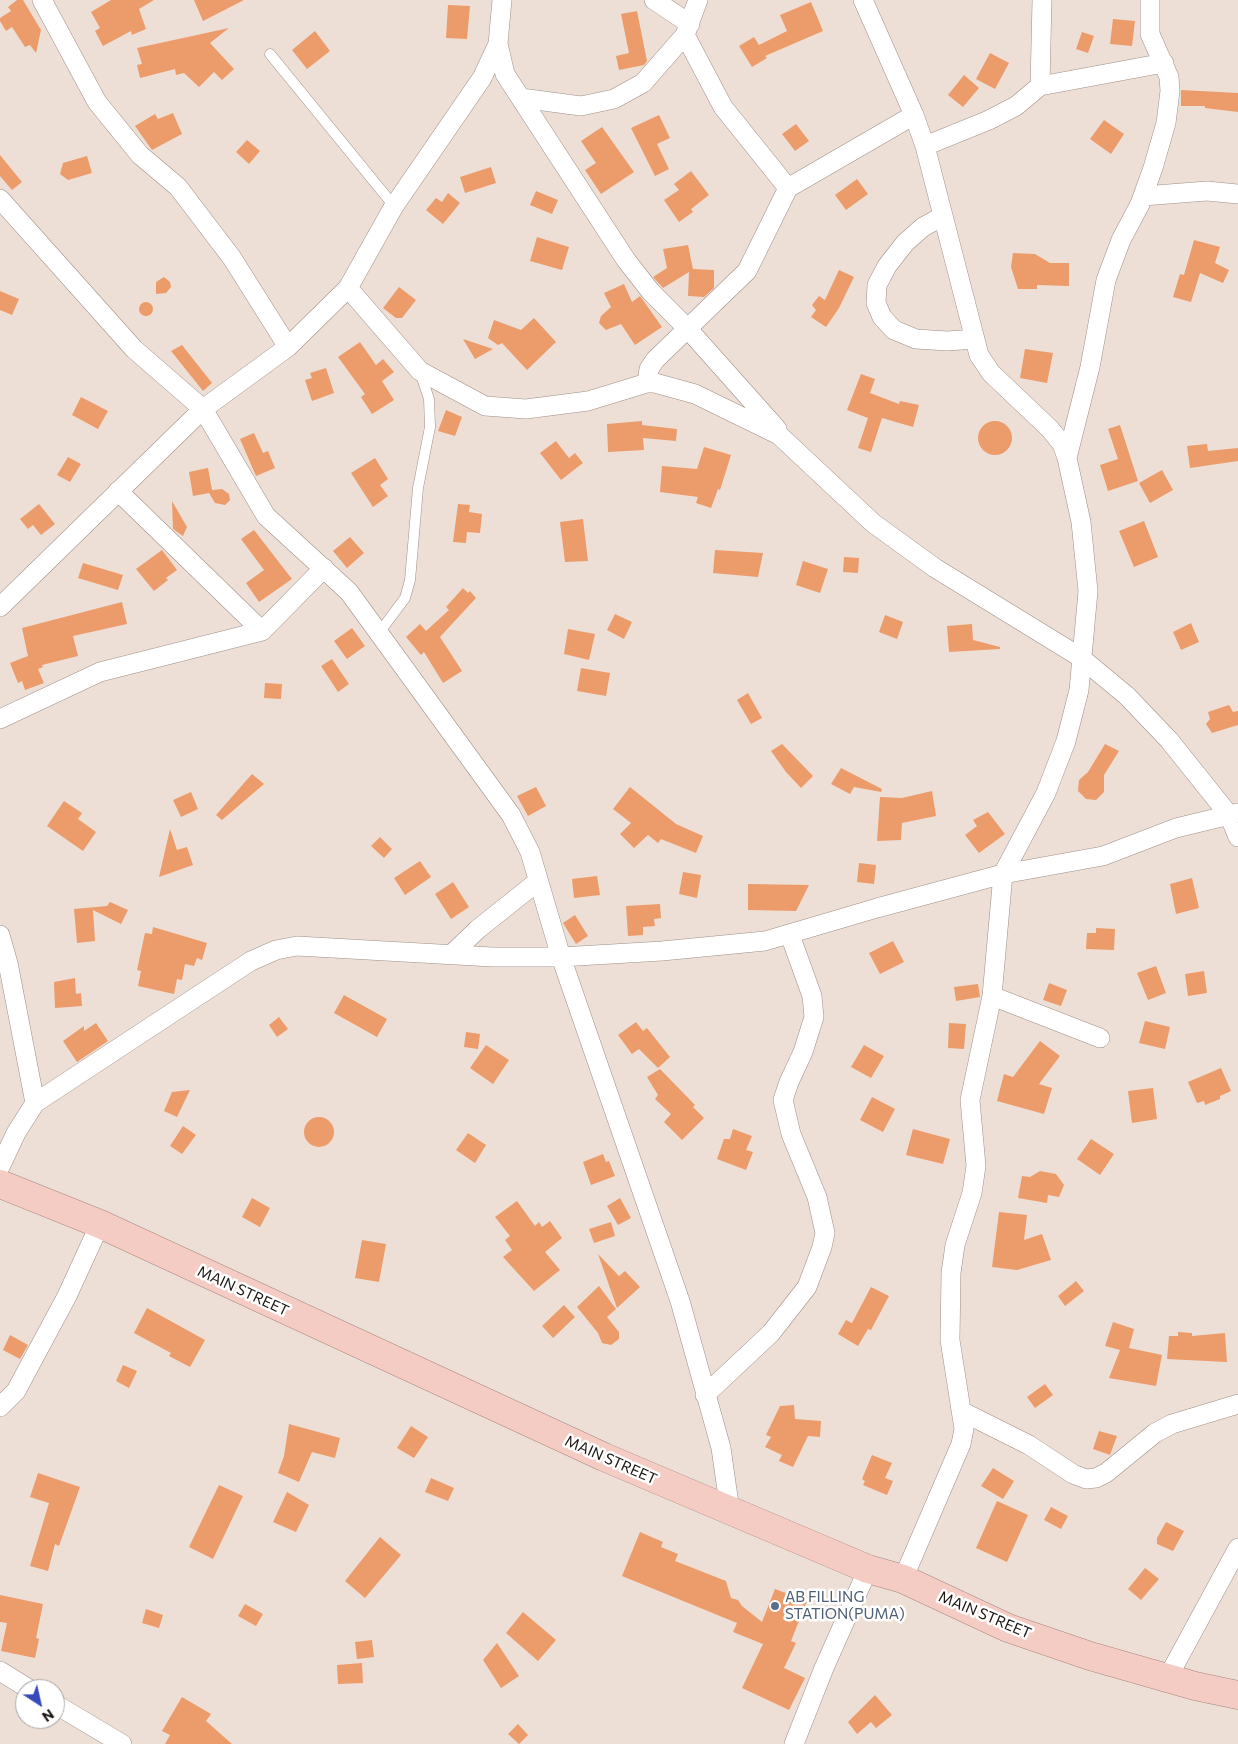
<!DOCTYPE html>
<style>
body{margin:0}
#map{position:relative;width:1238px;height:1744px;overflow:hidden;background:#eedfd6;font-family:Commissioner,sans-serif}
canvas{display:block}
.north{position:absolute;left:15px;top:1679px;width:50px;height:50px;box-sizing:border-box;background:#fff;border:1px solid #a4a2a1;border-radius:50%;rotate:145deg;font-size:14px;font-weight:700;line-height:20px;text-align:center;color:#1c1714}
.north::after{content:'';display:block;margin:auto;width:18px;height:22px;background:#3749bb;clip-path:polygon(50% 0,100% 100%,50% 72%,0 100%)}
</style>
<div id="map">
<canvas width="1238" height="1744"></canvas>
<div class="north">N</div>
</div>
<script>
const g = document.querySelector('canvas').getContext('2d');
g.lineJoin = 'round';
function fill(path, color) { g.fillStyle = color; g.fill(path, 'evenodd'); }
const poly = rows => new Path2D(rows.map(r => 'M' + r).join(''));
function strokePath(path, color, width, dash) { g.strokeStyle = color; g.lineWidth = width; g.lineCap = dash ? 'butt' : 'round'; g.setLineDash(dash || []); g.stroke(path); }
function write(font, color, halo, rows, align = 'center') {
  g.font = font + ' Commissioner,sans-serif'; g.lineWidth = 5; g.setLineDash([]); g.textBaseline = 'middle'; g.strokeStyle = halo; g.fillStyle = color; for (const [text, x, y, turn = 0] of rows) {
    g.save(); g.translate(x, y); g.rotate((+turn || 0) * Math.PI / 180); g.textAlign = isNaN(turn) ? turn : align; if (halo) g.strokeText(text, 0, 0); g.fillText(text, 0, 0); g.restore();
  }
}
fill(poly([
 [17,0,23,0,41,30,36,53,30,45,25,47,12,27,6,31,0,21,0,18,11,11,8,7],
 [111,0,154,0,139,9,146,29,132,35,131,31,103,46,95,31,100,28,91,12],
 [194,0,244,0,203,21],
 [811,2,823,31,765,56,767,58,752,67,739,46,754,37,759,45,787,31,780,15],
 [448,5,470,6,467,39,446,38],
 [637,11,647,61,644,65,619,70,616,56,629,53,621,14],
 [1113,19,1135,21,1132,46,1110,44],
 [229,28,210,43,234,69,222,80,214,72,199,87,184,73,176,75,175,69,140,78,137,65,142,64,137,48],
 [315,31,330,51,307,69,292,50],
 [1082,32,1094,36,1088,53,1076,49],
 [990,53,1009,63,995,89,976,79],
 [964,75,979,88,963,107,948,95],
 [1181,90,1238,93,1238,112,1205,108,1205,106,1181,106],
 [173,113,182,134,152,150,135,126,155,114,158,119],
 [659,115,670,138,657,144,669,169,655,176,631,128],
 [1104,120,1124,134,1111,154,1090,139],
 [796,124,809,141,795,151,782,134],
 [602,127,634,172,601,194,585,170,596,163,581,141],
 [247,140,260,151,249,164,236,152],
 [0,155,22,182,12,190,0,176],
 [87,156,92,173,68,180,60,174,63,163],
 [491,167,496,183,465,193,460,177],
 [691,171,709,195,691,209,693,212,679,222,664,200,679,190,674,184],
 [857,179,868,194,846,210,835,195],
 [536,191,558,200,552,214,530,205],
 [448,193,460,203,443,224,426,210,436,198,442,202],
 [537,237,569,247,562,270,530,261],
 [1194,240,1220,247,1215,263,1229,270,1223,283,1200,273,1191,302,1173,297,1180,274,1184,275],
 [688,245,693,269,714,270,714,288,704,297,688,296,689,272,663,288,653,277,667,268,663,249],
 [1013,253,1035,254,1050,263,1069,263,1069,286,1037,285,1037,289,1018,289,1011,267],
 [839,270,854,277,839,308,826,327,811,317,816,310,812,305,819,296,825,300],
 [164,277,170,282,171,287,166,293,156,294,156,282],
 [624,284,632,302,640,296,662,327,635,345,621,324,606,330,599,323,601,316,611,307,604,293],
 [399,287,416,300,402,318,396,318,383,308],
 [0,291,19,299,12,315,0,310],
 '139 309a7 7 0 1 1 14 0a7 7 0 1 1-14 0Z',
 [534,318,556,342,527,370,502,343,498,345,488,338,494,320,521,330],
 [463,339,493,349,475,359],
 [360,342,376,365,383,359,394,372,382,381,394,400,372,414,361,397,365,394,338,357],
 [182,345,212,383,203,391,171,351],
 [1025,349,1053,353,1047,383,1020,378],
 [326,368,334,393,312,401,305,380,312,378,310,373],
 [861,374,875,379,870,393,899,404,900,401,919,405,913,427,882,418,871,452,858,448,868,418,847,410],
 [81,397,108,411,98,429,72,415],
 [446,410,462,417,455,436,438,431],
 '978 438a17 17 0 1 1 34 0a17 17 0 1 1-34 0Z',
 [642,421,642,425,677,429,676,441,643,438,644,450,608,452,607,424],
 [1120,425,1138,481,1108,491,1100,465,1118,459,1108,429],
 [254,433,263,453,268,451,275,468,256,476,240,439],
 [556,441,569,458,575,453,583,463,561,480,540,453],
 [1207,444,1208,451,1238,448,1238,461,1190,468,1187,446],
 [704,447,731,455,720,490,718,489,711,508,696,503,698,497,660,492,662,466,697,469],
 [68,457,81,464,70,482,57,475],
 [375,458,388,479,380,485,388,496,373,507,351,473],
 [208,468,212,490,222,489,229,494,230,500,225,505,215,503,209,493,193,496,189,472],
 [1162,470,1173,490,1150,503,1139,483],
 [172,501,187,527,183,536,173,529],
 [39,504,55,524,41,535,33,525,28,529,20,519],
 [458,504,470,505,469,512,482,514,480,533,467,532,466,543,453,542],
 [583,519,588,561,565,562,560,522],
 [1144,521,1158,557,1134,567,1119,531],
 [254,530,292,579,259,602,246,583,264,570,241,539],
 [350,537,364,553,347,568,333,551],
 [162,550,177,570,166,578,168,580,154,591,136,569],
 [715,550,763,553,758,577,713,573],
 [844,557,859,558,858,573,843,572],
 [803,561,828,569,820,593,796,585],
 [83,563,123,575,118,590,78,578],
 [463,588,468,593,470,591,476,598,440,637,462,671,443,683,424,652,421,655,406,637,420,624,426,631,449,610,446,607],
 [122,602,127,624,73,636,78,656,42,665,43,667,38,669,44,683,25,690,22,681,18,683,10,663,28,656,22,628],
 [615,614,632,622,624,639,607,630],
 [885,615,903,622,897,639,879,632],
 [1191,623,1199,642,1181,650,1173,632],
 [972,624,973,640,1000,647,1000,649,949,652,947,626],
 [352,628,365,646,347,659,334,641],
 [568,629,595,634,589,660,564,654],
 [332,659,349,684,338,692,321,666],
 [581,668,610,673,606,696,577,691],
 [265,683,282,684,281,699,264,698],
 [748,693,762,718,751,724,737,700],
 [1229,705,1233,712,1238,711,1238,725,1212,733,1206,724,1210,719,1208,712],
 [782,744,813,776,801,788,786,772,771,751],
 [1105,744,1119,751,1104,775,1104,792,1096,800,1086,799,1078,791,1079,780,1088,772],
 [841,768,882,789,881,792,854,787,850,794,831,784],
 [252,774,264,784,222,820,216,815],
 [536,787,546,806,528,816,517,796],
 [630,787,676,824,703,836,696,853,661,839,658,843,648,835,634,848,620,834,631,823,613,809],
 [932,791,936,816,902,823,901,840,877,841,880,797,902,798],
 [191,792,198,809,181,817,173,800],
 [64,801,82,813,78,819,96,832,83,851,47,826],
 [988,812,1005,834,979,853,965,835,977,826,973,820],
 [170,829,177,850,187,847,193,865,159,877],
 [380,837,392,849,384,858,371,846],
 [420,861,431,877,405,895,394,878],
 [859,863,876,865,874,884,857,882],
 [683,872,701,875,697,898,679,894],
 [597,876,600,895,574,898,572,879],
 [1192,878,1199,908,1176,914,1170,884],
 [453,882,469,907,451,919,435,894],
 [748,884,809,885,796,911,748,910],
 [110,902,128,910,121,924,93,910,95,941,77,943,74,909,107,906],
 [660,904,661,918,654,919,655,926,643,927,643,935,628,936,626,906],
 [575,915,588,936,576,944,563,923],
 [153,927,207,943,202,960,197,958,194,966,185,964,182,980,177,979,174,994,138,986,141,971,137,970,145,933,152,934],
 [1096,928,1115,929,1114,950,1086,949,1087,933,1096,933],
 [893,941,904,962,880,974,869,953],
 [1156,966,1166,993,1148,1000,1137,973],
 [1204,971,1207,993,1188,996,1185,974],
 [75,978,76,994,81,993,82,1006,55,1008,54,982],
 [1049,983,1067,990,1061,1006,1043,1000],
 [978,984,980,997,956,1001,954,987],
 [344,995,387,1019,377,1037,334,1013],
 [279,1017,288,1029,277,1037,269,1025],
 [1145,1021,1170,1027,1165,1049,1139,1043],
 [636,1022,643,1031,647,1028,670,1057,658,1068,639,1049,632,1054,618,1035],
 [96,1023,108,1041,77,1062,63,1041,84,1026,84,1031],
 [949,1023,966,1024,964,1049,948,1048],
 [466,1032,480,1034,478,1049,464,1047],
 [1040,1041,1060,1056,1039,1084,1052,1088,1044,1114,997,1101,1004,1074,1013,1077],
 [486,1045,509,1060,493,1084,470,1068],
 [864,1045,884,1056,871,1078,851,1067],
 [1221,1068,1231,1091,1220,1096,1220,1099,1205,1105,1204,1101,1197,1103,1188,1082],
 [660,1069,695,1105,693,1107,704,1118,682,1140,664,1122,671,1114,655,1099,658,1095,647,1077],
 [1153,1088,1157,1119,1132,1123,1128,1091],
 [190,1090,177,1117,164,1111,172,1092],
 [872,1097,895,1109,883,1132,860,1120],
 '304 1132a15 15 0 1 1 30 0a15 15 0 1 1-30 0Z',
 [183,1126,196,1135,182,1154,170,1146],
 [733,1129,752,1136,746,1150,753,1152,746,1170,717,1159,724,1139,730,1139],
 [913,1129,950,1139,943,1164,906,1155],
 [468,1133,486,1145,475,1163,456,1150],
 [1091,1139,1114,1154,1100,1175,1077,1159],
 [603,1154,606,1162,609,1161,615,1176,591,1185,583,1162],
 [1040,1171,1056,1174,1064,1185,1059,1197,1048,1195,1047,1203,1018,1198,1022,1176,1030,1177],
 [252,1198,270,1208,260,1227,242,1217],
 [620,1198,631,1218,618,1225,607,1206],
 [517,1201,535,1226,539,1222,542,1227,550,1221,562,1238,545,1252,560,1270,534,1291,503,1257,512,1250,505,1240,510,1236,495,1217],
 [999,1212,1027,1215,1024,1240,1042,1234,1051,1260,1017,1270,992,1267],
 [611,1222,615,1236,594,1243,589,1229],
 [362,1240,386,1244,379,1282,355,1278],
 [598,1254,619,1276,625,1271,640,1287,617,1308],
 [1076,1281,1084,1291,1065,1306,1058,1296],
 [599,1286,616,1309,607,1317,619,1332,619,1339,611,1345,602,1343,598,1333,577,1307],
 [871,1287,889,1296,871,1330,868,1329,858,1346,838,1334,846,1320,852,1323],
 [564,1305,575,1317,553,1338,542,1326],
 [147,1308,205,1340,190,1367,169,1356,171,1353,134,1333],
 [1113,1322,1134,1329,1129,1348,1162,1355,1156,1386,1109,1378,1120,1350,1105,1346],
 [1178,1332,1192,1333,1192,1336,1225,1333,1227,1362,1167,1359,1169,1336,1178,1336],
 [10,1335,28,1345,20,1359,3,1350],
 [123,1365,137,1371,129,1388,116,1381],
 [1045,1384,1053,1395,1035,1408,1027,1397],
 [794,1405,795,1419,821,1421,820,1437,808,1436,793,1467,779,1461,782,1455,765,1447,771,1437,766,1435,780,1406],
 [289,1424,340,1438,335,1458,312,1452,299,1482,278,1473,284,1456],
 [411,1426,428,1437,414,1458,397,1448],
 [1099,1431,1117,1436,1110,1455,1093,1449],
 [872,1455,892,1463,885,1478,893,1481,887,1495,863,1485,865,1481,862,1479],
 [993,1468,1014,1481,1003,1499,981,1486],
 [38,1473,80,1487,59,1546,55,1544,48,1571,30,1566,49,1503,30,1497],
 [431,1478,454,1488,448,1501,425,1492],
 [219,1485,243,1496,213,1559,189,1547],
 [287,1492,309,1505,296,1532,273,1522],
 [997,1501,1028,1515,1007,1562,976,1548],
 [1051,1507,1068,1516,1061,1529,1044,1520],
 [1166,1522,1184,1531,1173,1551,1157,1544,1157,1538],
 [640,1532,663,1542,661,1547,678,1554,675,1561,726,1581,731,1598,738,1600,742,1606,762,1622,775,1589,807,1601,791,1641,796,1643,784,1668,805,1678,789,1710,742,1688,763,1644,733,1632,737,1623,622,1576],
 [380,1537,401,1555,365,1598,345,1581],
 [1145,1568,1159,1579,1141,1600,1128,1589],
 [0,1595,43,1604,36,1638,39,1639,35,1658,1,1651,7,1623,0,1622],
 [245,1604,263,1614,256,1626,238,1616],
 [146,1609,163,1615,159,1628,142,1623],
 [523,1612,556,1640,538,1661,506,1633],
 [372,1640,374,1657,357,1659,355,1642],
 [497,1643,519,1676,501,1688,483,1660],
 [362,1663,363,1683,338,1684,337,1665],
 [875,1695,892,1715,876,1728,871,1722,857,1734,848,1722],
 [182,1697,211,1714,206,1721,232,1744,165,1744,170,1735,162,1731],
 [518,1724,528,1735,519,1744,508,1734]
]), '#ec9b6a');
const service = poly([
 [270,54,394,206],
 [379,633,405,598,410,580,418,488,430,427,429,399,420,372]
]);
const minor = poly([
 [42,0,97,102,140,155,178,187,232,258,288,347],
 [502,0,498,44,505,74,626,260,651,292,687,328,777,429],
 [654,0,690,24],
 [863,0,914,115,925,146,979,355,991,373,1050,429,1062,444,1067,458,1081,522,1088,591,1079,690,1066,741,1046,793,1003,874,992,996,970,1100,976,1166,972,1193,955,1245,951,1273,950,1340,964,1429,961,1444,903,1579],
 [685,35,723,107,788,188,914,115],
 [1040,86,1042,0],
 [521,98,581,106,614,99,643,83,685,35,698,0],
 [925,146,989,120,1016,106,1040,86,1164,63],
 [1143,196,1207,191,1238,194],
 [0,199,134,349,203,409,266,516,349,592,511,815,530,852,561,957,680,1301,721,1448,730,1511],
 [943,216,923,227,905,243,887,266,877,285,876,303,882,317,894,330,916,339,947,341,975,339],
 [348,288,420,371,485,406,526,409,588,401,647,383,655,383,695,394,779,435,873,523,935,568,1080,657,1127,696,1169,740,1229,815,1238,837],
 [647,383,649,369,655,360,747,271,788,188],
 [1067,458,1090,367,1106,280,1121,240,1140,204,1153,168,1166,123,1170,91,1169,77,1150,34,1150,0],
 [118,491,262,631],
 [0,607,203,409,288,347,348,288,394,206,482,78,498,44],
 [0,719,100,672,262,631,324,568],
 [0,935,8,963,35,1103],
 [453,953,478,929,537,882],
 [992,996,1100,1038],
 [0,1167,16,1133,35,1103,225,978,251,961,276,950,297,946,492,957,561,957,662,951,765,941,877,908,1003,874,1103,856,1176,828,1238,813],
 [705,1395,771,1333,807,1287,822,1247,825,1233,817,1197,791,1134,783,1100,789,1082,803,1052,814,1017,812,996,790,935],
 [0,1407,16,1391,67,1296,100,1224],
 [963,1412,1029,1445,1073,1474,1086,1479,1096,1478,1106,1473,1155,1433,1172,1424,1238,1404],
 [0,1671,29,1689],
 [1168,1677,1238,1548],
 [55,1704,122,1744],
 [794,1744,824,1668,868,1569]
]);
const trunk = poly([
 [0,1184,100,1224,604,1457,868,1569,903,1579,1008,1628,1090,1656,1195,1686,1238,1695]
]);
strokePath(service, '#9d8f87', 11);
strokePath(minor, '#9d8f87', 20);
strokePath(trunk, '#a6857d', 29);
strokePath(service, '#fff', 10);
strokePath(minor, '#fff', 19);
strokePath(trunk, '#f4ccc4', 28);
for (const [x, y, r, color] of [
 [775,1606,5,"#5c6f8a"]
]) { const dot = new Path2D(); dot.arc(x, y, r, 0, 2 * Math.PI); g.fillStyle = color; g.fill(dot); strokePath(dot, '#fff', 2); }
write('15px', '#1c1714', '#fff', [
 ["MAIN STREET",243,1291,25],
 ["MAIN STREET",611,1460,24],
 ["MAIN STREET",985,1615,23]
]);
write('15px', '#4e5e75', '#fff', [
 ["AB FILLING",785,1597],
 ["STATION(PUMA)",785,1614]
], 'left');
</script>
